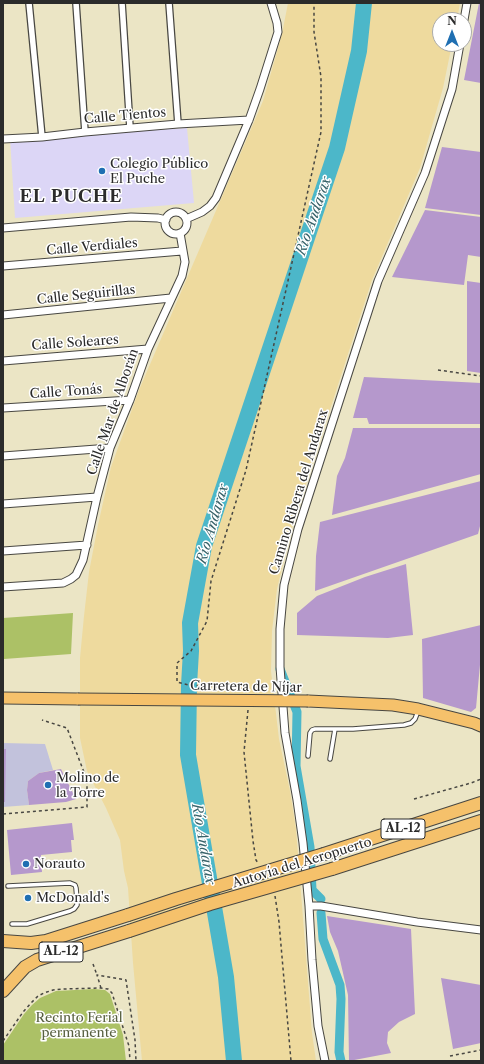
<!DOCTYPE html>
<meta charset="utf-8">
<style>
body{margin:0}
#map{position:relative;width:484px;height:1064px;overflow:hidden;background:#ebe5c5;font-family:"Libre Caslon Text",serif}
canvas{display:block}
.frame{position:absolute;inset:0;border:4px solid #2b2b2b;pointer-events:none}
.north{position:absolute;left:432px;top:12px;width:40px;height:40px;box-sizing:border-box;background:#fff;border:1px solid #aaa;border-radius:50%;rotate:0deg;font-size:11px;font-weight:700;line-height:16px;text-align:center;color:#2b2b2b}
.north::after{content:'';display:block;margin:auto;width:14px;height:18px;background:#1f6fb2;clip-path:polygon(50% 0,100% 100%,50% 72%,0 100%)}
</style>
<div id="map">
<canvas width="484" height="1064"></canvas>
<div class="frame"></div>
<div class="north">N</div>
</div>
<script>
const g = document.querySelector('canvas').getContext('2d');
g.lineJoin = 'round';
function fill(path, color) { g.fillStyle = color; g.fill(path, 'evenodd'); }
const poly = rows => new Path2D(rows.map(r => 'M' + r).join(''));
function strokePath(path, color, width, dash) { g.strokeStyle = color; g.lineWidth = width; g.lineCap = dash ? 'butt' : 'round'; g.setLineDash(dash || []); g.stroke(path); }
function write(font, color, halo, rows, align = 'center') {
  g.font = font + ' "Libre Caslon Text",serif'; g.lineWidth = 3; g.setLineDash([]); g.textBaseline = 'middle'; g.strokeStyle = halo; g.fillStyle = color; for (const [text, x, y, turn = 0] of rows) {
    g.save(); g.translate(x, y); g.rotate((+turn || 0) * Math.PI / 180); g.textAlign = isNaN(turn) ? turn : align; if (halo) g.strokeText(text, 0, 0); g.fillText(text, 0, 0); g.restore();
  }
}
fill(poly([
 [187,128,194,203,15,218,10,138]
]), '#dcd6f6');
fill(poly([
 [3,743,45,744,53,770,39,773,28,781,27,790,29,805,3,807]
]), '#c2c2dc');
fill(poly([
 [73,613,71,654,4,659,3,642,3,618],
 [94,989,105,990,110,994,123,1035,126,1061,3,1061,3,1045,24,1014,32,1005,40,998,56,991]
]), '#acc166');
fill(poly([
 [288,3,460,3,457,20,440,20,440,44,452,44,443,88,420,168,372,280,292,527,277,589,272,631,271,671,279,739,290,791,296,829,312,1033,316,1061,142,1061,133,963,128,888,124,871,120,840,106,808,87,771,80,738,80,658,84,616,89,572,98,525,111,467,139,390,263,101,282,34]
]), '#eeda9e');
strokePath(poly([
 [280,669,297,712,296,766,310,847,312,890,321,899],
 [321,913,323,939,340,985,341,999,339,1052,341,1061]
]), '#4cb7c9', 9);
strokePath(poly([
 [234,1061,226,977,188,755,189,685,191,651,190,623,204,546,337,148,359,51,364,3]
]), '#4cb7c9', 16);
fill(poly([
 [479,3,481,3,481,83,464,80],
 [442,147,481,152,481,215,425,208],
 [425,210,481,217,481,257,468,255,464,285,392,277],
 [467,281,481,283,481,373,467,371],
 [364,377,481,383,481,424,369,424,367,418,353,418],
 [353,428,481,428,481,474,332,515,337,476,345,458],
 [481,481,481,522,478,534,315,591,316,556,320,522],
 [406,564,413,635,388,638,297,635,297,613,317,596,365,577],
 [481,625,481,654,476,708,471,712,423,698,422,639],
 [3,749,6,749,5,802,3,802],
 [61,769,76,799,66,802,29,805,27,790,28,781,39,773],
 [72,823,74,840,71,840,72,852,41,855,42,872,11,875,7,830],
 [327,916,411,929,415,1014,399,1022,388,1032,387,1043,391,1053,349,1061,348,995,338,951,330,932],
 [441,978,481,985,481,1043,453,1049]
]), '#b598cc');
const service = poly([
 [308,756,310,733,312,730,315,729,353,729,404,725,411,723,415,719,418,711],
 [330,759,335,729],
 [8,886,70,883,75,885,76,888,77,900,77,905,74,909,70,911,27,924,12,924]
]);
const pedestrian = poly([
 [29,3,42,137],
 [76,3,85,132],
 [122,3,130,128],
 [169,3,178,124]
]);
const minor = poly([
 [464,20,467,3],
 [3,139,42,137,85,132,178,124,249,120],
 '165 223a11 11 0 1 1 22 0a11 11 0 1 1-22 0Z',
 [186,219,202,212,210,206,216,198,249,120,260,89,278,32,277,23,271,3],
 [3,228,131,217,158,218,166,220],
 [3,266,182,251],
 [3,315,171,298],
 [3,361,148,349],
 [3,408,130,400],
 [3,456,110,448],
 [3,504,97,497],
 [3,551,87,545],
 [3,587,63,583,71,579,76,575,83,560,97,497,110,448,130,400,148,349,182,276,185,262,180,233],
 [309,906,321,906,417,922,481,930],
 [325,1061,318,1026,312,960,309,906,303,843,297,800,285,733,280,667,280,629,284,585,298,529,378,281,425,173,452,89,460,44]
]);
const primary = poly([
 [3,698,78,699],
 [308,701,393,705,418,709,474,723,481,726]
]);
const trunk = poly([
 [324,854,481,803],
 [332,869,481,821],
 [3,941,31,943,46,941,128,915],
 [3,991,25,967,37,960,129,931]
]);
strokePath(service, '#484742', 5.5);
strokePath(pedestrian, '#484742', 8);
strokePath(minor, '#484742', 9);
strokePath(primary, '#484742', 13);
strokePath(trunk, '#484742', 14);
strokePath(poly([
 [438,370,481,376],
 [247,690,246,689,189,685,177,682,177,663,191,651,207,621,211,581,246,470,321,132,321,77,314,32,314,3],
 [248,710,244,752,253,841,256,860,258,863],
 [414,799,471,783,481,779],
 [3,814,87,807,87,780,67,728,42,720],
 [275,896,279,922,291,1061],
 [93,964,97,975],
 [101,988,97,975,126,980,135,1040,136,1061],
 [3,1041,23,1012,31,1003,38,996,44,993,53,990,63,989,101,988,108,989,112,993,127,1040,129,1046,130,1061],
 [450,1056,481,1050]
]), '#484742', 1.5, [3, 3]);
strokePath(service, '#fff', 3.5);
strokePath(pedestrian, '#fff', 5.5);
strokePath(minor, '#fff', 7);
strokePath(primary, '#f5c16b', 11);
strokePath(trunk, '#f5c16b', 12);
const primaryBridge = poly([
 [78,699,308,701]
]);
const trunkBridge = poly([
 [128,915,176,899,324,854],
 [129,931,210,904,332,869]
]);
strokePath(primaryBridge, '#484742', 13, []);
strokePath(trunkBridge, '#484742', 14, []);
strokePath(primaryBridge, '#f5c16b', 11);
strokePath(trunkBridge, '#f5c16b', 12);
for (const [x, y, r, color] of [
 [102,171,4,"#1f6fb2"],
 [48,785,4,"#1f6fb2"],
 [26,864,4,"#1f6fb2"],
 [28,898,4,"#1f6fb2"]
]) { const dot = new Path2D(); dot.arc(x, y, r, 0, 2 * Math.PI); g.fillStyle = color; g.fill(dot); strokePath(dot, '#fff', 1.5); }
for (const [x, y, w] of [
 [403,829,44],
 [61,952,44]
]) { const box = new Path2D(); box.roundRect(x - w / 2, y - 10, w, 20, 3); g.fillStyle = '#fff'; g.fill(box); strokePath(box, '#2b2b2b', 1); }
write('bold 12px', '#2b2b2b', null, [
 ["AL-12",403,829],
 ["AL-12",61,952]
]);
write('13px', '#2b2b2b', '#fff', [
 ["Calle Tientos",125,116,-5],
 ["Calle Verdiales",92,247,-5],
 ["Calle Seguirillas",86,295,-6],
 ["Calle Soleares",75,343,-4],
 ["Calle Tonás",66,392,-4],
 ["Calle Mar de Alborán",113,412,-71],
 ["Camino Ribera del Andarax",299,492,-73],
 ["Carretera de Níjar",246,687,1],
 ["Autovía del Aeropuerto",302,863,-17]
]);
write('13px', '#2b2b2b', '#fff', [
 ["Colegio Público",110,164],
 ["El Puche",110,179],
 ["Molino de",56,778],
 ["la Torre",56,793],
 ["Norauto",34,864],
 ["McDonald's",36,898]
], 'left');
write('13px', '#586040', '#fff', [
 ["Recinto Ferial",79,1018],
 ["permanente",79,1033]
]);
write('italic 14px', '#38636a', '#fff', [
 ["Río Andarax",314,216,-71],
 ["Río Andarax",213,524,-74],
 ["Río Andarax",203,844,80]
]);
g.letterSpacing = '1px';
write('bold 17px', '#2b2b2b', '#fff', [
 ["EL PUCHE",71,197]
]);
g.letterSpacing = '0px';
</script>
